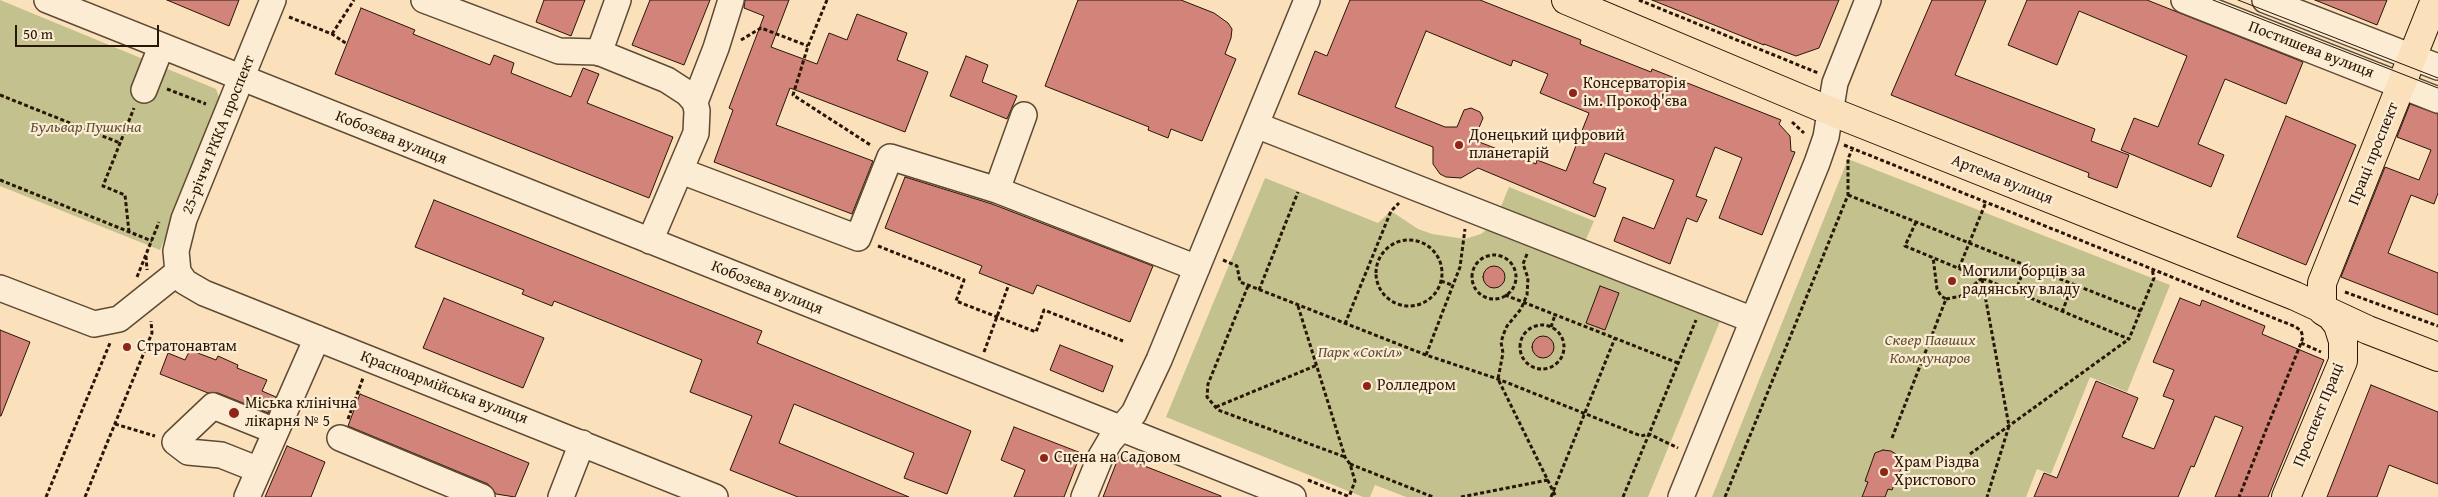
<!DOCTYPE html>
<meta charset="utf-8">
<style>
body{margin:0}
#map{position:relative;width:2438px;height:497px;overflow:hidden;background:#fbe1bb;font-family:"Gentium Book Plus",serif}
canvas{display:block}
.scale{position:absolute;left:15px;top:25px;width:144px;height:22px;box-sizing:border-box;border:2px solid #291607;border-top:0;padding-left:6px;font-size:15px;line-height:18px;white-space:nowrap;color:#291607;-webkit-text-stroke:4px #fcecd3;paint-order:stroke}
</style>
<div id="map">
<canvas width="2438" height="497"></canvas>
<div class="scale">50 m</div>
</div>
<script>
const g = document.querySelector('canvas').getContext('2d');
g.lineJoin = 'round';
function fill(path, color) { g.fillStyle = color; g.fill(path, 'evenodd'); }
const poly = rows => new Path2D(rows.map(r => 'M' + r).join(''));
function strokePath(path, color, width, dash) { g.strokeStyle = color; g.lineWidth = width; g.lineCap = dash ? 'butt' : 'round'; g.setLineDash(dash || []); g.stroke(path); }
function write(font, color, halo, rows, align = 'center') {
  g.font = font + ' "Gentium Book Plus",serif'; g.lineWidth = 4.5; g.setLineDash([]); g.textBaseline = 'middle'; g.strokeStyle = halo; g.fillStyle = color; for (const [text, x, y, turn = 0] of rows) {
    g.save(); g.translate(x, y); g.rotate((+turn || 0) * Math.PI / 180); g.textAlign = isNaN(turn) ? turn : align; if (halo) g.strokeText(text, 0, 0); g.fillText(text, 0, 0); g.restore();
  }
}
fill(poly([
 [0,0,216,89,221,102,160,250,0,186],
 [1848,159,2170,285,2127,392,2090,377,2051,474,2037,469,2026,497,1712,497],
 [1265,178,1378,223,1391,211,1418,229,1432,234,1465,239,1481,234,1491,226,1723,314,1648,497,1406,497,1375,485,1370,497,1363,497,1166,417],
 [1509,187,1594,221,1583,246,1500,209]
]), '#c3c18d');
const building = poly([
 [167,0,239,0,229,26,167,0],
 [544,0,585,0,571,36,536,22,544,0],
 [650,0,710,0,684,65,632,45,650,0],
 [745,0,789,0,771,47,817,64,829,33,847,40,857,14,907,33,897,60,928,72,905,132,790,88,776,125,873,161,852,214,714,162,733,110,729,108,764,16,744,8,745,0],
 [1078,0,1181,0,1214,13,1228,23,1232,29,1231,38,1225,54,1236,59,1202,141,1171,129,1168,138,1148,130,1149,127,1045,86,1078,0],
 [1350,0,1480,0,1581,40,1580,44,1651,72,1652,69,1781,120,1779,124,1790,136,1791,151,1795,152,1762,235,1719,218,1742,158,1715,147,1696,196,1707,200,1697,222,1687,218,1670,264,1614,241,1623,217,1654,229,1674,180,1605,153,1593,183,1606,188,1595,217,1478,168,1461,178,1446,177,1440,174,1433,164,1433,147,1298,94,1315,51,1327,56,1350,0],
 [1426,31,1511,66,1513,60,1548,74,1540,93,1589,113,1566,171,1537,160,1536,164,1474,140,1483,118,1480,112,1471,108,1464,110,1457,127,1445,127,1395,107,1426,31],
 [1652,0,1839,0,1819,48,1796,56,1764,44,1764,45,1652,0],
 [1932,0,1986,0,1955,75,2095,129,2091,141,2129,155,2117,188,2088,177,2089,173,1891,95,1932,0],
 [2027,0,2147,0,2303,62,2286,104,2225,79,2198,144,2224,155,2211,187,2121,150,2134,118,2158,127,2187,56,2079,11,2057,65,2008,45,2027,0],
 [2315,0,2387,0,2377,25,2315,0],
 [361,8,415,30,413,34,490,65,494,55,514,63,511,73,571,97,583,68,599,74,587,103,673,137,649,198,335,74,361,8],
 [966,56,988,65,982,82,1017,96,1007,119,950,96,966,56],
 [2410,104,2438,114,2438,193,2434,204,2411,195,2388,253,2438,273,2438,315,2341,277,2385,167,2419,180,2431,150,2397,137,2410,104],
 [2286,116,2356,145,2306,265,2237,237,2286,116],
 [905,177,992,204,1153,266,1130,322,1037,285,1033,294,979,273,982,266,885,228,905,177],
 [434,200,762,331,757,343,971,431,947,494,904,478,914,453,794,404,779,443,909,497,798,497,730,470,752,416,690,392,702,360,554,301,552,306,522,294,524,290,415,247,434,200],
 '1483 277a11 11 0 1 1 22 0a11 11 0 1 1-22 0Z',
 [1600,286,1619,293,1605,330,1586,323,1600,286],
 [444,298,544,338,523,388,423,348,444,298],
 [2180,298,2200,306,2202,300,2265,326,2262,334,2324,360,2268,497,2215,497,2243,427,2215,416,2194,467,2191,466,2178,497,2034,497,2044,473,2057,478,2096,381,2138,398,2122,437,2154,449,2174,400,2163,396,2174,370,2153,362,2180,298],
 [0,330,30,342,1,416,0,416,0,330],
 '1532 347a11 11 0 1 1 22 0a11 11 0 1 1-22 0Z',
 [1060,345,1113,366,1103,392,1050,370,1060,345],
 [190,350,216,360,218,356,238,365,237,368,267,380,262,391,276,397,268,413,218,393,208,393,160,374,168,353,185,360,190,350],
 [2371,385,2438,412,2438,484,2389,465,2377,497,2327,497,2371,385],
 [360,394,529,463,515,497,496,494,488,484,348,426,360,394],
 [1014,427,1081,453,1064,497,1014,497,1025,470,1001,460,1014,427],
 [287,446,325,462,311,497,265,497,287,446],
 [1883,450,1891,451,1899,456,1903,464,1892,490,1888,489,1885,497,1862,497,1868,482,1865,481,1875,453,1883,450],
 [1119,456,1221,496,1221,497,1103,497,1119,456]
]);
fill(building, '#d2847a');
strokePath(building, '#291607', 1);
const minor = poly([
 [47,0,1293,497],
 [273,0,184,219,176,251,178,272,185,282,204,293,715,497],
 [424,0,559,51,598,52,667,80,687,93,695,102,697,111,696,133,650,241],
 [2184,0,2438,100],
 [2265,0,2438,67],
 [599,53,618,0],
 [144,90,161,47],
 [695,102,716,48,731,0],
 [1256,125,1753,320],
 [681,171,858,238,890,157,997,190,1024,115],
 [997,190,1197,268],
 [0,288,94,324,119,319,178,272],
 [340,438,482,497],
 [259,470,221,455,188,452,175,442,213,406,275,431],
 [247,497,317,338],
 [561,497,582,443],
 [1084,497,1100,458,1110,441,1134,413,1159,360,1307,0],
 [1681,497,1817,163,1826,137,1835,83,1868,0]
]);
const major = poly([
 [1566,0,1830,111,2295,296,2368,330,2438,357],
 [2322,310,2322,283,2435,0],
 [2286,497,2343,361,2343,341,2338,325,2331,316,2323,311]
]);
strokePath(minor, '#5e4934', 28);
strokePath(major, '#291607', 30);
strokePath(poly([
 [827,0,808,46,793,95,872,146],
 [1639,0,1818,73],
 [289,17,332,34,347,44],
 [332,34,354,0],
 [741,40,761,28,808,46],
 [167,89,206,104],
 [0,95,120,143],
 [1792,122,1804,133],
 [1844,145,2296,327,2301,331,2303,337,2301,343,2239,497],
 [0,180,152,241],
 [1848,195,2141,311],
 [1916,222,1905,246,2129,339,2154,278,2152,269],
 [129,232,125,195,103,186,134,108],
 '1376 273a33 33 0 1 1 66 0a33 33 0 1 1-66 0Z',
 [878,246,964,280,956,301,1036,332,1044,310,1123,341],
 [1527,254,1523,264,1528,278,1527,295,1521,309,1507,326,1504,333,1501,342,1503,353,1498,379,1556,497],
 '1472 277a22 22 0 1 1 44 0a22 22 0 1 1-44 0Z',
 [146,256,147,270],
 [1223,260,1237,266,1240,282,1426,355,1498,379,1641,436,1649,434,1678,448],
 [1959,268,1986,202],
 [137,277,159,222],
 [1982,279,2009,426,1987,497],
 [1441,281,1452,285],
 [1248,286,1208,384,1207,397,1218,410,1345,457],
 [1259,290,1298,192],
 [2015,292,2026,265],
 [2345,292,2438,326],
 [1505,295,1678,363],
 [1946,299,1961,296,1982,278],
 [1298,306,1345,457,1350,464,1355,481,1349,497],
 [2062,312,2073,284],
 [1345,324,1391,211,1399,203],
 '1520 347a22 22 0 1 1 44 0a22 22 0 1 1-44 0Z',
 [1551,327,1555,315],
 [2301,343,2321,352],
 [984,352,1009,284],
 [1426,355,1460,267,1465,229],
 [1216,407,1317,365],
 [348,419,363,378],
 [115,424,155,436],
 [1892,438,1946,299,1941,296,1937,289,1933,257],
 [1970,454,2129,339],
 [1350,464,1433,497],
 [1308,480,1350,497],
 [46,497,110,343],
 [85,497,152,333,151,321],
 [1461,497,1548,480],
 [1551,497,1615,338],
 [1623,497,1696,320],
 [1725,497,1848,195,1848,159,1853,147]
]), '#291607', 3, [4, 2.5]);
strokePath(minor, '#fcecd3', 25);
strokePath(major, '#fbe1bb', 28);
strokePath(poly([
 [2213,0,2438,88],
 [2238,0,2438,78]
]), '#291607', 1);
for (const [x, y, r, color] of [
 [1573,93,5,"#8f2418"],
 [1459,145,5,"#8f2418"],
 [1952,281,5,"#8f2418"],
 [127,347,5,"#8f2418"],
 [1367,386,5,"#8f2418"],
 [234,413,6,"#8f2418"],
 [1044,458,5,"#8f2418"],
 [1884,472,5,"#8f2418"]
]) { const dot = new Path2D(); dot.arc(x, y, r, 0, 2 * Math.PI); g.fillStyle = color; g.fill(dot); strokePath(dot, '#fcecd3', 2); }
write('16px', '#291607', '#fcecd3', [
 ["Постишева вулиця",2311,50,21],
 ["25-річчя РККА проспект",219,135,-68],
 ["Кобозєва вулиця",391,138,22],
 ["Праці проспект",2374,154,-68],
 ["Артема вулиця",2002,180,22],
 ["Кобозєва вулиця",767,288,22],
 ["Красноармійська вулиця",444,388,21],
 ["Проспект Праці",2319,415,-68]
]);
write('16px', '#291607', '#fcecd3', [
 ["Консерваторія",1583,84],
 ["ім. Прокоф'єва",1583,102],
 ["Донецький цифровий",1469,136],
 ["планетарій",1469,154],
 ["Могили борців за",1962,272],
 ["радянську владу",1962,290],
 ["Стратонавтам",137,347],
 ["Ролледром",1377,386],
 ["Міська клінічна",245,404],
 ["лікарня № 5",245,422],
 ["Сцена на Садовом",1054,458],
 ["Храм Різдва",1894,463],
 ["Христового",1894,481]
], 'left');
write('italic 16px', '#5f5236', '#fcecd3', [
 ["Бульвар Пушкіна",86,128],
 ["Сквер Павших",1930,341],
 ["Коммунаров",1930,359],
 ["Парк «Сокіл»",1360,353]
]);
</script>
